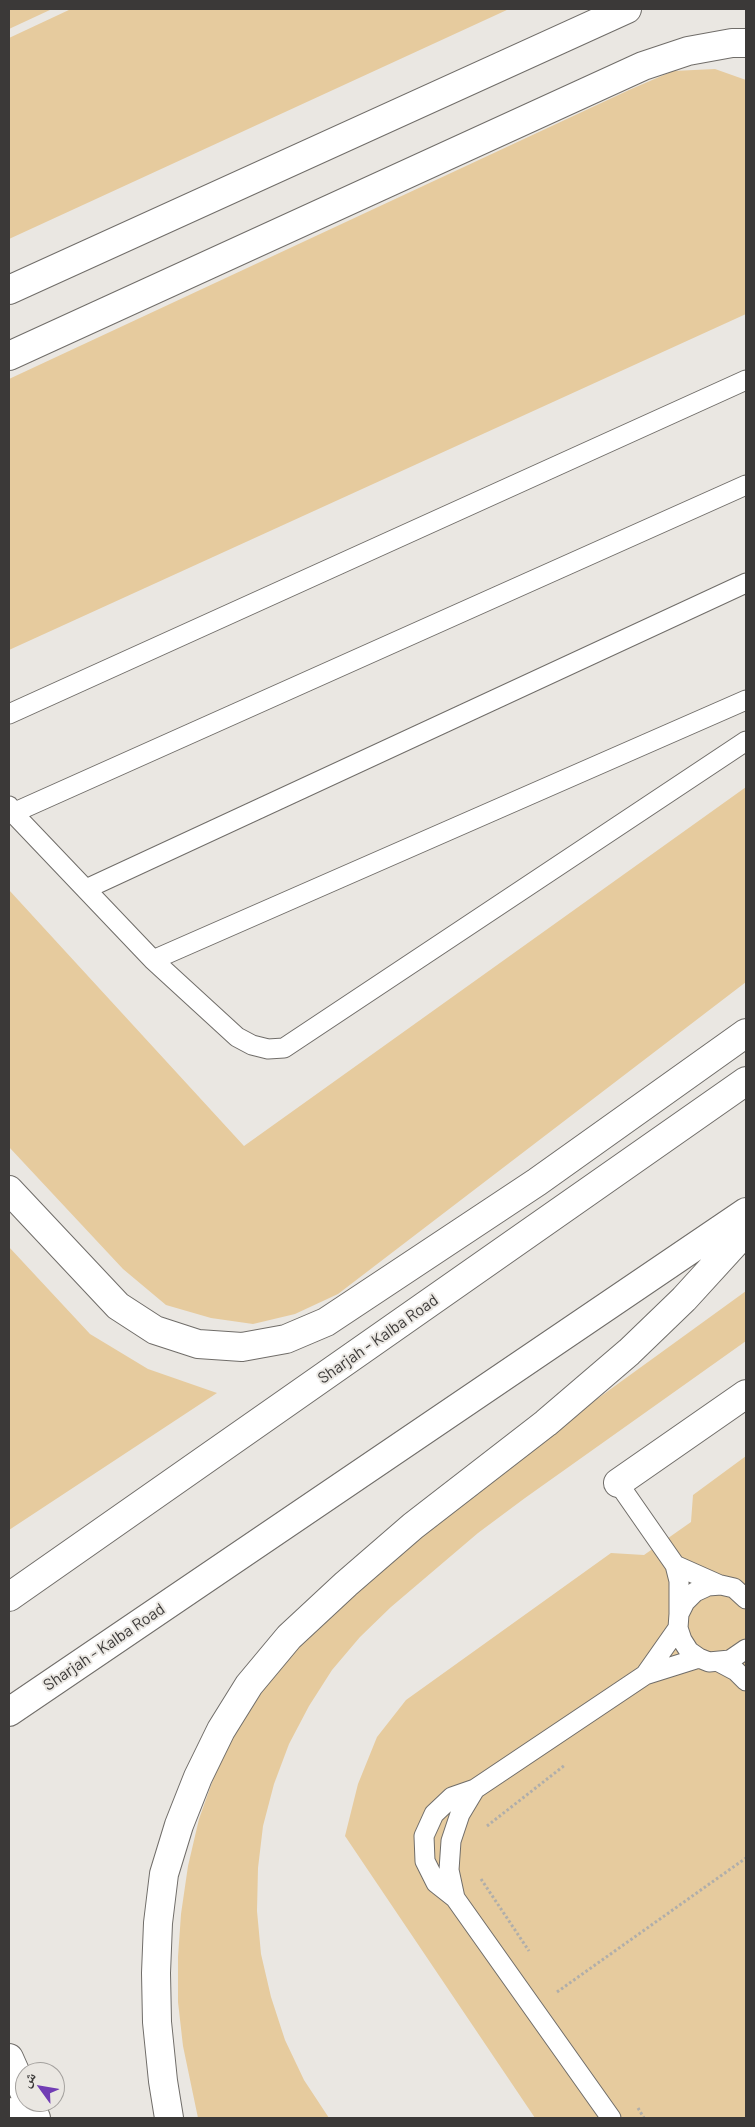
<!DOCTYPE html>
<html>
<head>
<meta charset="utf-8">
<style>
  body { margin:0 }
  #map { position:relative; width:755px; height:2127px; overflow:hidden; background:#eae7e2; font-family:Barlow,"Noto Naskh Arabic",sans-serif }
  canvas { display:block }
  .frame { position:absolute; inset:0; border:10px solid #3b3938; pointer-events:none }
  .north { position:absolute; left:15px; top:2062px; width:50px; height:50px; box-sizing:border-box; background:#eae7e2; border:1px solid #a4a19e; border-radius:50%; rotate:302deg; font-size:14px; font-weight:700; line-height:20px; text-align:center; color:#3b3938 }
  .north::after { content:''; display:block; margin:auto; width:18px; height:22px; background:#713db4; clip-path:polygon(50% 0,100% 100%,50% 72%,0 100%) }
</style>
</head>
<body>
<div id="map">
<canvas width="755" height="2127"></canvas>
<div class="frame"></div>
<div class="north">ش</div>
</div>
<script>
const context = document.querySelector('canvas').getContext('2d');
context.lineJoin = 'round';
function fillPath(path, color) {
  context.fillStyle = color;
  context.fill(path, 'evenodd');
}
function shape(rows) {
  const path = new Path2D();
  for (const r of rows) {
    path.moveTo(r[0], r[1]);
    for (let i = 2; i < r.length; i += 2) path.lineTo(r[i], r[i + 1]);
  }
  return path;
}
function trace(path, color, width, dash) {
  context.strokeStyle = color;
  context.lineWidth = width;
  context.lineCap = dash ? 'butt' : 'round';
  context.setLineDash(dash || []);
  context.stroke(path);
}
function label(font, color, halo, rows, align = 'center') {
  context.font = font + ' Barlow,sans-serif';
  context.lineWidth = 4;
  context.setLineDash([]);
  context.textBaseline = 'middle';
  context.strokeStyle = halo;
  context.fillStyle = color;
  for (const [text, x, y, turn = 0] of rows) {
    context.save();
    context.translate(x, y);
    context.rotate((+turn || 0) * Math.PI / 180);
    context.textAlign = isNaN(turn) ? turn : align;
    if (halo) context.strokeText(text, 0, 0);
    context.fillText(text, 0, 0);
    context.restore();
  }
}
const green = shape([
  [9,9,52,9,9,29],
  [71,9,509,9,9,239,9,38],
  [715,69,746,80,746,314,9,650,9,379,629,90,673,71],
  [746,787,746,982,338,1294,295,1314,253,1324,211,1318,166,1305,123,1269,9,1147,9,890,244,1146],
  [9,1247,90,1334,148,1369,217,1393,9,1530],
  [746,1291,746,1341,525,1498,478,1533,391,1607,360,1637,332,1670,309,1706,289,1744,274,1784,263,1826,258,1868,257,1911,261,1954,271,1997,285,2040,304,2080,329,2118,198,2118,183,2046,178,2002,178,1957,181,1914,188,1866,199,1819,215,1774,235,1730,259,1689,390,1549],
  [746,1456,746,2118,535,2118,345,1836,358,1784,377,1737,406,1700,611,1553,644,1555,691,1522,693,1495]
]);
const path = shape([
  [487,1826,565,1765],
  [481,1879,529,1951],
  [557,1992,746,1858],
  [638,2108,644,2118]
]);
const lane = shape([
  [9,714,746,380],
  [9,806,13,813,153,960,237,1037,252,1045,268,1049,284,1048,746,741],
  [13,813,746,485],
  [86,889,746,583],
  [153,960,746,700],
  [618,1483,675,1565,679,1581,679,1613],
  [675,1565,720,1585],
  [746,1599,734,1588,721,1585,708,1586,695,1592,685,1602,679,1614,678,1628,682,1640,689,1651,699,1658,709,1662,730,1660,746,1649],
  [719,1662,736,1671,746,1681],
  [645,1675,678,1628],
  [455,1898,449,1870,451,1841,460,1814,475,1789],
  [611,2118,455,1898,436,1883,425,1861,424,1836,434,1814,452,1797,475,1789,645,1675,699,1658]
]);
const secondary = shape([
  [9,290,627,9],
  [9,356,643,66,688,51,732,43,746,43],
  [618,1483,746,1394],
  [9,2058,25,2094],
  [29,2102,36,2118],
  [9,2112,12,2118]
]);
const highway = shape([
  [9,1190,118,1306,155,1330,198,1344,242,1347,286,1339,326,1322,537,1182,746,1033],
  [9,1597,746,1081],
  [9,1712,746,1212],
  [169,2118,163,2081,157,2022,156,1973,158,1923,164,1874,179,1825,198,1777,221,1730,249,1685,289,1637,346,1584,413,1526,546,1423,629,1352,684,1299,746,1231]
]);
const streetNames = [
  ["Sharjah - Kalba Road",378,1339,-35],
  ["Sharjah - Kalba Road",104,1647,-34]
];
fillPath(green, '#e6cb9e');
trace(lane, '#706d69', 21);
trace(secondary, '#706d69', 30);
trace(highway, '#706d69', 30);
trace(path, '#b0aeaa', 3, [2.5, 2.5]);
trace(lane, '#fff', 19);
trace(secondary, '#fff', 28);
trace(highway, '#fff', 28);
label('16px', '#3b3938', '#eae7e2', streetNames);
</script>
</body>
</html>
